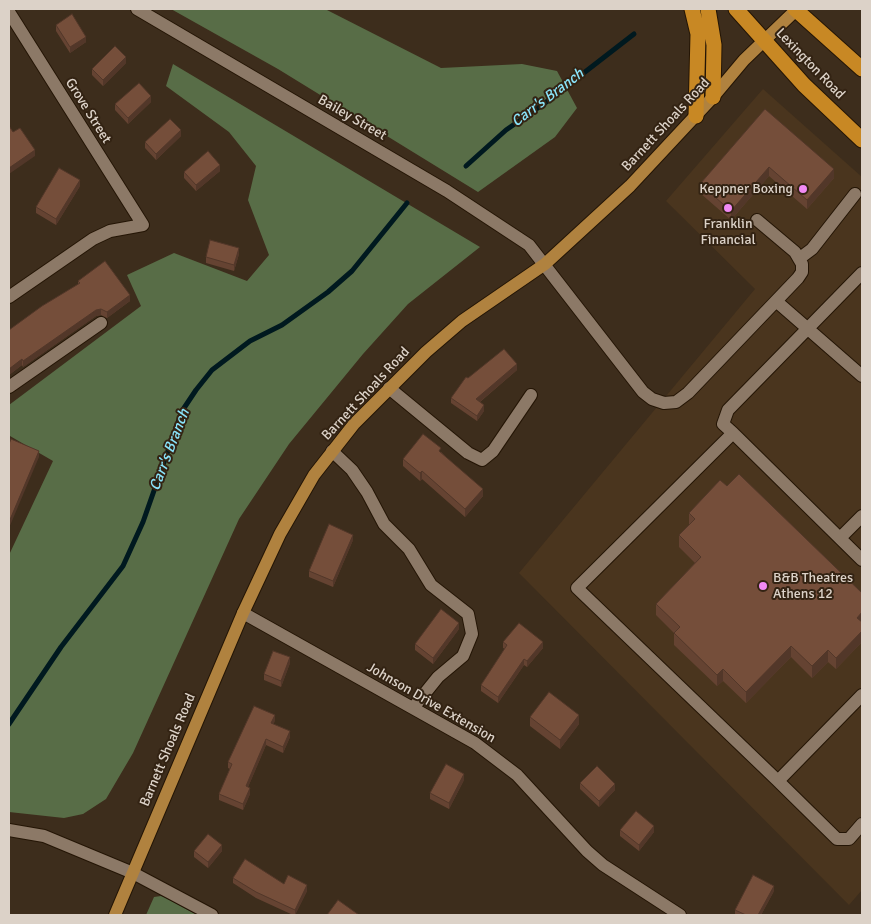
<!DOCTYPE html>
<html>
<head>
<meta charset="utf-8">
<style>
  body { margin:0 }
  #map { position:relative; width:871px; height:924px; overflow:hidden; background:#3d2d1c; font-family:Signika,sans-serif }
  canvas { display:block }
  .frame { position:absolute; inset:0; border:10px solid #dcd2c8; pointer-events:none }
</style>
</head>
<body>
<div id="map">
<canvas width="871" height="924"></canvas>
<div class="frame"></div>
</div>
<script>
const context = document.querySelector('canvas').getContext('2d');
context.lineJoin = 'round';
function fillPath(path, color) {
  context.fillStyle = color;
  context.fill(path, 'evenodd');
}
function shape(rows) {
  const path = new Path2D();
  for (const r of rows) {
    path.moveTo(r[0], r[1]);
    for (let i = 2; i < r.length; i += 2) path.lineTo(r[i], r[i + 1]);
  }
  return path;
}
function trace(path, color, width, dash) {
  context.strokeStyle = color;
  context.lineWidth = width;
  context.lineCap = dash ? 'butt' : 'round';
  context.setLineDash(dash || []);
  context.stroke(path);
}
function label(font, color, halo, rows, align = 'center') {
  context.font = font + ' Signika,sans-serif';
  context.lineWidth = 4;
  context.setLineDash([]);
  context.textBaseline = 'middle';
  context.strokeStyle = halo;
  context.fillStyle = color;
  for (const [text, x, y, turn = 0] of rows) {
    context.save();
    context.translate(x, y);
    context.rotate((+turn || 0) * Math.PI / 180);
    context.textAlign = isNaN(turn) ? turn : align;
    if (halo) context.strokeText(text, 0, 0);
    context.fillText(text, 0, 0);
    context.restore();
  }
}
const built = shape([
  [763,89,862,177,862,890,849,905,519,573,755,289,666,201]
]);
const forest = shape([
  [171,9,325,9,441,68,522,64,557,71,577,108,555,137,478,192,278,69],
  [173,64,480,247,408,304,363,354,289,444,239,519,133,753,106,799,83,814,64,818,9,812,9,555,53,461,10,436,9,405,141,306,127,275,174,253,247,281,269,255,248,200,256,166,229,132,166,86],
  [161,896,168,899,197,915,146,915,154,897]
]);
const stream = shape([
  [466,166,506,130,545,103,634,34],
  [9,724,61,647,123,566,143,522,182,411,196,390,212,370,250,341,282,325,328,292,352,271,407,203]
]);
const minor = shape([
  [137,9,447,191,529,245,643,392,652,399,664,403,676,402,688,393,776,301,862,376],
  [9,12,143,225,110,231,93,239,9,297],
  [757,220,795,252,802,264,802,272,798,278,776,301],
  [800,258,812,249,855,194],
  [9,387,101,323],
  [389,388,468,453,482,460,493,451,531,395],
  [733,433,723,424,728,410,862,273],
  [332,451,352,470,367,492,384,524,409,549,431,585,468,614,472,634,463,656,438,677,413,708],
  [840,538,862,516],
  [862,560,733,433,577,588,778,781,862,695],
  [243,613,475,743,517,775,587,851,603,865,680,915],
  [778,781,837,839,849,839,862,824],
  [9,830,44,836,133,873,212,915]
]);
const major = shape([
  [115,915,243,613,280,534,314,475,354,424,426,352,462,321,545,264,630,186,713,97,744,60,796,10]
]);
const highway = shape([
  [692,9,698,34,696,116],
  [708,9,714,45,713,97],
  [736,9,804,85,862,140],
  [795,9,862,69]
]);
const wall = shape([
  [56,25,86,42,70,53,56,31],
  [126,63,103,86,92,75,92,69],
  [151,102,128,124,115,110,115,104],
  [765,109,834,178,807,209,769,176,731,220,700,193,700,184],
  [181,136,156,160,145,148,145,142],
  [220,171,196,191,184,178,184,172],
  [80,186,56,225,36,213,36,207],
  [239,254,234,271,206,263,206,257],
  [78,281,130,301,107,318,101,315,96,316,23,367,22,365,9,375,78,284],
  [517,370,480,402,484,411,477,421,451,403,451,398,468,378],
  [441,452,483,496,465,517,422,479,420,481,403,466,403,459],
  [727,486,862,593,862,642,836,669,828,662,812,678,791,657,746,703,723,681,717,686,674,645,674,633,656,615,656,604,695,563,679,547,679,535,689,525,689,513],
  [353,540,333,587,309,577,309,571],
  [459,629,433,664,415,650,415,644],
  [503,642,543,648,527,667,524,665,498,703,481,691,481,685,505,649,503,648],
  [290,663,281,687,264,680,264,674],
  [530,717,579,724,560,749,530,726],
  [275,721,273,724,290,737,283,753,266,745,248,787,250,794,243,810,219,800,219,794,230,769,228,768,228,762],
  [464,780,449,809,430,799,430,793],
  [580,783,615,790,599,807,580,789],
  [620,830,654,832,639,851,620,836],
  [194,851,222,851,208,868,194,857],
  [233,878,284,884,307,891,295,915,293,915,256,898,233,883],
  [774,891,761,915,735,915,735,910]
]);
const shadedWall = shape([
  [86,37,86,42,70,53,70,47],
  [126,57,126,63,103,86,103,80],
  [151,96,151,102,128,124,128,118],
  [181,130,181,136,156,160,156,154],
  [35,150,35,156,9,174,9,168],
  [220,165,220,171,196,191,196,185],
  [769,167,769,176,731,220,731,211],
  [834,169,834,178,807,209,807,200],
  [80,180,80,186,56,225,56,219],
  [239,248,239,254,234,271,234,265],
  [130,295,130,301,107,318,107,312],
  [101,309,101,315,96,316,23,367,23,361,96,310],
  [22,359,22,365,9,375,9,369],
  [517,364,517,370,476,405,476,399],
  [484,405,484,411,477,421,477,416],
  [39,451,39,457,9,528,9,522],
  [422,471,422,479,420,481,420,473],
  [483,489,483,496,465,517,465,509],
  [353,535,353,540,333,587,333,581],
  [862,612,862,624,857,618],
  [459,623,459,629,433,664,433,658],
  [862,631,862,642,836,669,836,658],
  [543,642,543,648,527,667,527,661],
  [791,646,791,657,746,703,746,692],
  [828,650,828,662,812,678,812,666],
  [290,657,290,663,281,687,281,681],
  [524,659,524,665,498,703,498,697],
  [723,669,723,681,717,686,717,675],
  [275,715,275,721,271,729,271,723],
  [579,715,579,724,560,749,560,740],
  [290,731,290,737,283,753,283,747],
  [266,739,266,745,246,792,246,786],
  [464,774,464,780,449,809,449,803],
  [615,784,615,790,599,807,599,801],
  [250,788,250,794,243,810,243,804],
  [654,826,654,832,639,851,639,845],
  [222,845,222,851,208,868,208,862],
  [307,885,307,891,295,915,295,910],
  [774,886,774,891,761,915,758,915]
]);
const building = shape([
  [72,14,86,37,70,47,56,25,72,14],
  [115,46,126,57,103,80,92,69,115,46],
  [139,83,151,96,128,118,115,104,139,83],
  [765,109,834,169,807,200,769,167,731,211,700,184,765,109],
  [170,119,181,130,156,154,145,142,170,119],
  [9,126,13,132,20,128,35,150,9,168,9,126],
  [208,151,220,165,196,185,184,172,208,151],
  [59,168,80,180,56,219,36,207,59,168],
  [210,240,239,248,234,265,206,257,210,240],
  [105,261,130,295,107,312,101,309,96,310,23,361,22,359,9,369,9,330,42,306,80,283,78,281,105,261],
  [504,349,517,364,476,399,484,405,477,416,451,398,466,377,468,378,504,349],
  [423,434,441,448,439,451,483,489,465,509,422,471,420,473,403,459,423,434],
  [11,439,39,451,9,522,9,444,11,439],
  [739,474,862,593,862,612,857,618,862,622,862,631,836,658,828,650,812,666,791,646,746,692,723,669,717,675,674,633,680,627,656,604,701,557,679,535,695,519,689,513,720,480,727,486,739,474],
  [329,524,353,535,333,581,309,571,329,524],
  [441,609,459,623,433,658,415,644,441,609],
  [519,623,543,642,527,661,524,659,498,697,481,685,507,645,503,642,519,623],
  [273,651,290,657,281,681,264,674,273,651],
  [549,692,579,715,560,740,530,717,549,692],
  [254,706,275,715,271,723,290,731,283,747,266,739,246,786,250,788,243,804,219,794,232,764,228,762,254,706],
  [446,764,464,774,449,803,430,793,446,764],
  [597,766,615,784,599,801,580,783,597,766],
  [636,811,654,826,639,845,620,830,636,811],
  [208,834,222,845,208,862,194,851,208,834],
  [245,859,284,884,288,875,307,885,295,910,256,892,233,878,245,859],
  [753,875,774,886,758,915,746,915,735,910,753,875],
  [338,900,359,915,327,915,338,900]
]);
const markers = [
  [803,189,5,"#f18af4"],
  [728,208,5,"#f18af4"],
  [763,586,5,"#f18af4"]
];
const streetNames = [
  ["Lexington Road",810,64,46],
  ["Grove Street",88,111,58],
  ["Bailey Street",352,118,30],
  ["Barnett Shoals Road",666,125,-47],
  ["Barnett Shoals Road",366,394,-47],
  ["Johnson Drive Extension",431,703,30],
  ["Barnett Shoals Road",168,750,-67]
];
const poiNames = [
  ["Keppner Boxing",793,189],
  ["Franklin",728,224,"center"],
  ["Financial",728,240,"center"],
  ["B&B Theatres",773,578,"left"],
  ["Athens 12",773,594,"left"]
];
const waterNames = [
  ["Carr's Branch",548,98,-37],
  ["Carr's Branch",170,450,-69]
];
fillPath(built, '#4a351e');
fillPath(forest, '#586d47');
trace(stream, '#00191f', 5);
trace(minor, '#241505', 14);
trace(major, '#241505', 14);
trace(highway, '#241505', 17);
trace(minor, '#8c7967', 12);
trace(major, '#b0823f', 12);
trace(highway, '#c88824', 15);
fillPath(wall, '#654332');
fillPath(shadedWall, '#523729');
fillPath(building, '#754e3a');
trace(building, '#523729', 1);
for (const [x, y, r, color] of markers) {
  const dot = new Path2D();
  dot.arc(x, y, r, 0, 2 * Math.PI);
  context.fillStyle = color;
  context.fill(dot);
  trace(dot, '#332313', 2);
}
label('14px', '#dcd2c8', '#332313', streetNames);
label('14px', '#dcd2c8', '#332313', poiNames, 'right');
label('italic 15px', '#8ae4fb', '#332313', waterNames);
</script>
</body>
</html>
